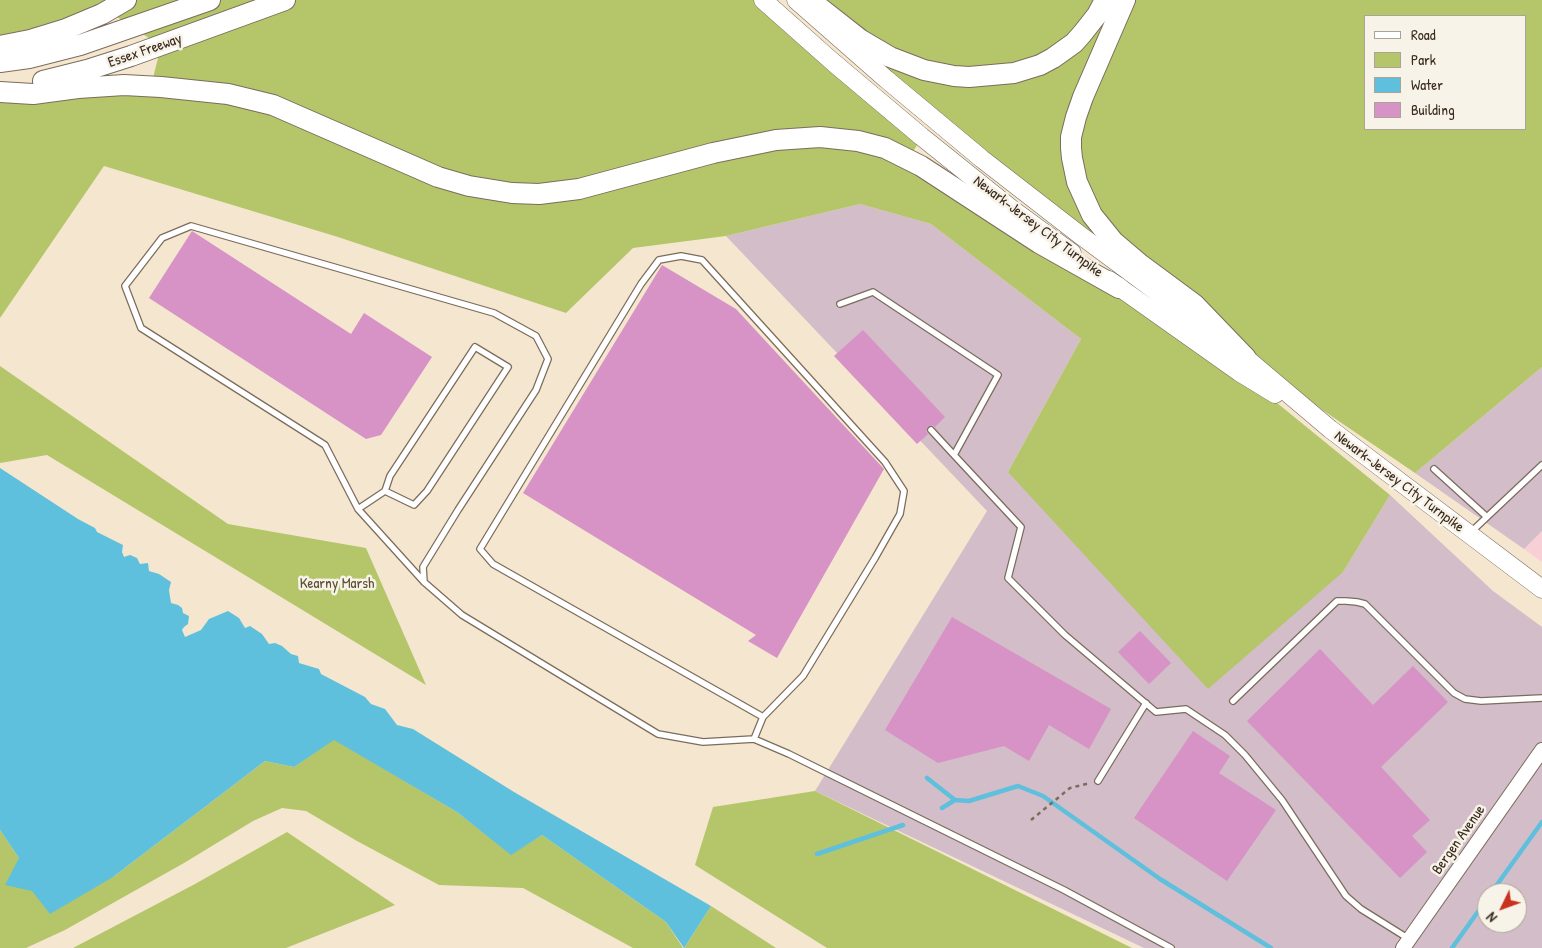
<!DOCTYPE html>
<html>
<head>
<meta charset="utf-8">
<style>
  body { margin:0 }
  #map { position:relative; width:1542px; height:948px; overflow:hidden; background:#f5e6d0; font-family:"Patrick Hand",sans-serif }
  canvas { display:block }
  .legend { position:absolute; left:1364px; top:15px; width:162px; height:115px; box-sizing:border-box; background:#f7f3e8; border:1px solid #aca397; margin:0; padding:6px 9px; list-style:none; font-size:15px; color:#3b2a1e }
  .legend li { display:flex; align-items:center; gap:10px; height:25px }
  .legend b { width:25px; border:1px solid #aca397 }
  .north { position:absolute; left:1477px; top:883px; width:50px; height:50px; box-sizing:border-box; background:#f7f3e8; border:1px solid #aca397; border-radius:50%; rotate:228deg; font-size:14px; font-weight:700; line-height:20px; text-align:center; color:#3b2a1e }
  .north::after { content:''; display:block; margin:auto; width:18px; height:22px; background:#c8321e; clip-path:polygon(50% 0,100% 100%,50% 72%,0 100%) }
</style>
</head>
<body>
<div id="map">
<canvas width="1542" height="948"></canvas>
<ul class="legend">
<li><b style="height:6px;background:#fff"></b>Road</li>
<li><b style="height:14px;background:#b4c669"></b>Park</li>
<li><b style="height:14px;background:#5ec0dc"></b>Water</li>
<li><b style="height:14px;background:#d792c6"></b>Building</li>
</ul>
<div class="north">N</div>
</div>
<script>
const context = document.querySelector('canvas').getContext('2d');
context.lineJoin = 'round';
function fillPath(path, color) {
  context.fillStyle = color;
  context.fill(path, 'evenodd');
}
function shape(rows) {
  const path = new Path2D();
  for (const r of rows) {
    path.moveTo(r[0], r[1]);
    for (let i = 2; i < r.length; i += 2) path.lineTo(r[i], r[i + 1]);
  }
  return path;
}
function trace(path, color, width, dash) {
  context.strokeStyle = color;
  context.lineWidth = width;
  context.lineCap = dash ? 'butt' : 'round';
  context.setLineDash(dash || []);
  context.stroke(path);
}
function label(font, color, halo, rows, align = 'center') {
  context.font = font + ' "Patrick Hand",sans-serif';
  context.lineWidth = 5;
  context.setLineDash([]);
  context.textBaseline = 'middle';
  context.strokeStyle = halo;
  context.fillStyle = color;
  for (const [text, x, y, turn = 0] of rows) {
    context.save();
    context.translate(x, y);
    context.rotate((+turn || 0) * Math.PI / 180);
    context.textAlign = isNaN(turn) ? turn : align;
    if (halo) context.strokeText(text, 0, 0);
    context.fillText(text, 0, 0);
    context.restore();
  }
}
const built = shape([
  [1542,531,1542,562,1524,549]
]);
const industrial = shape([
  [860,204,931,224,1081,339,1008,472,1343,572,1390,495,1493,591,1542,627,1542,948,1144,948,815,791,987,511,726,236],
  [1487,893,1517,893,1517,923,1487,923],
  [1542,367,1542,531,1524,549,1415,473]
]);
const green = shape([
  [0,0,763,0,922,137,909,158,1239,372,1390,495,1343,572,1208,689,1008,472,1081,339,931,224,860,204,726,236,633,248,566,313,338,237,104,166,0,318,0,92,151,86,161,46,108,11,0,46],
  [796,0,1542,0,1542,367,1415,473,1246,358],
  [1366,16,1526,16,1526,129,1366,129],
  [0,366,228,524,366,548,426,685,47,455,0,463],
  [334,739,457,812,511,854,542,835,666,922,683,948,633,948,523,888,439,885,357,841,306,811,282,808,253,821,184,863,65,930,26,948,0,948,0,830,19,858,113,877,265,761,294,767],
  [815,791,1132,948,827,948,695,865,713,807],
  [287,832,395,905,286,948,73,948,195,884],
  [711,906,776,948,684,948]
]);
const water = shape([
  [0,468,78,519,95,528,97,532,123,545,122,552,124,557,130,555,137,558,140,564,148,563,149,571,159,574,171,582,169,590,171,603,178,605,182,608,183,613,189,616,188,624,184,627,182,630,185,637,201,630,209,619,228,611,239,618,245,628,250,626,262,634,269,644,275,643,282,646,291,654,298,656,299,663,319,669,321,674,365,697,371,704,385,709,397,725,413,729,514,792,711,906,684,948,666,922,542,835,511,855,457,812,334,740,294,767,265,761,113,877,50,914,32,891,5,885,19,858,0,830]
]);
const stream = shape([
  [927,778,955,800,969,801,1018,786,1043,796,1160,879,1271,948],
  [942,808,955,800],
  [817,854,903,825],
  [1491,893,1542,822],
  [1452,948,1487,899]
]);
const building = shape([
  [192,231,351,334,364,313,432,357,381,435,366,439,149,298],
  [662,265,736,309,884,469,777,658,748,641,756,635,523,493],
  [863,330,945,417,935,427,932,425,928,427,926,431,928,434,917,444,834,356],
  [952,617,1111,709,1089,749,1049,725,1029,761,1004,746,938,763,885,730],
  [1140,631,1171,663,1149,684,1118,652],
  [1320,649,1373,705,1413,666,1448,702,1381,767,1430,820,1412,836,1427,852,1400,878,1247,721],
  [1193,731,1230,756,1219,773,1276,810,1227,881,1134,818]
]);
const path = shape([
  [1031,820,1070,788,1090,783]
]);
const service = shape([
  [840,304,873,292,998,375,954,455,1021,527,1008,578,1065,635,1156,712,1186,709,1225,735,1245,755,1282,800,1346,896,1361,909,1409,939],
  [931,430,954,455],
  [1434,469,1487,517],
  [358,509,385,491,390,476,475,347,508,367,427,491,414,505,385,491],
  [1470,533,1542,465],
  [424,582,423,567,458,510,536,390,548,359,536,336,494,313,191,226,162,238,125,286,141,328,325,445,358,509,424,582,462,615,658,734,703,742,754,739,789,754,1064,890,1171,948],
  [1233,701,1337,601,1346,601,1357,602,1365,604,1454,693,1465,699,1481,701,1542,698],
  [754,739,763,717,803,676,875,558,900,514,904,491,885,462,702,260,681,256,659,260,641,284,480,549,493,564,763,717],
  [1098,781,1146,703]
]);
const tertiary = shape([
  [1403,948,1542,750]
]);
const primary = shape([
  [763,0,834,63,922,137,1013,210,1072,253],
  [796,0,886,79,982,159,1080,235,1246,358,1330,429,1542,589],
  [1109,280,1239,372,1275,394]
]);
const motorway = shape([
  [810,0,861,40,890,57,924,70,954,76,969,77,1014,73,1040,65,1053,58,1074,43,1082,34,1097,15,1105,0],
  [1125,0,1083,97,1076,117,1071,137,1071,148,1072,158,1077,182,1092,215,1113,241,1140,264,1194,304,1246,358],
  [0,46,30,40,66,29,102,14,126,0],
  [0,62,29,58,80,45,210,0],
  [43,81,87,70,131,56,285,0],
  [0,92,33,94,78,88,124,85,161,87,228,94,273,105,438,177,469,186,512,193,539,194,579,189,713,153,776,140,820,137,858,141,885,148,921,166,1039,243,1119,288]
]);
const streetNames = [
  ["Essex Freeway",145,51,-19],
  ["Newark-Jersey City Turnpike",1038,227,37],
  ["Newark-Jersey City Turnpike",1399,482,37],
  ["Bergen Avenue",1459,840,-55]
];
const parkNames = [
  ["Kearny Marsh",337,584]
];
fillPath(built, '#f7cfd4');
fillPath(industrial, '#d2bdc8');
fillPath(green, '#b4c669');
fillPath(water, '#5ec0dc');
trace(stream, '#5ec0dc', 4.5);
fillPath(building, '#d792c6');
trace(service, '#7c6c5c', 8);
trace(tertiary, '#7c6c5c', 16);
trace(primary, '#7c6c5c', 19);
trace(motorway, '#7c6c5c', 22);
trace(path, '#7c6c5c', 2.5, [4, 4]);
trace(service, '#fff', 5.5);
trace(tertiary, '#fff', 14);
trace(primary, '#fff', 18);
trace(motorway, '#fff', 20);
label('15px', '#3b2a1e', '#f7f3e8', streetNames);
label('15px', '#595131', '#f7f3e8', parkNames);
</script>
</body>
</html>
